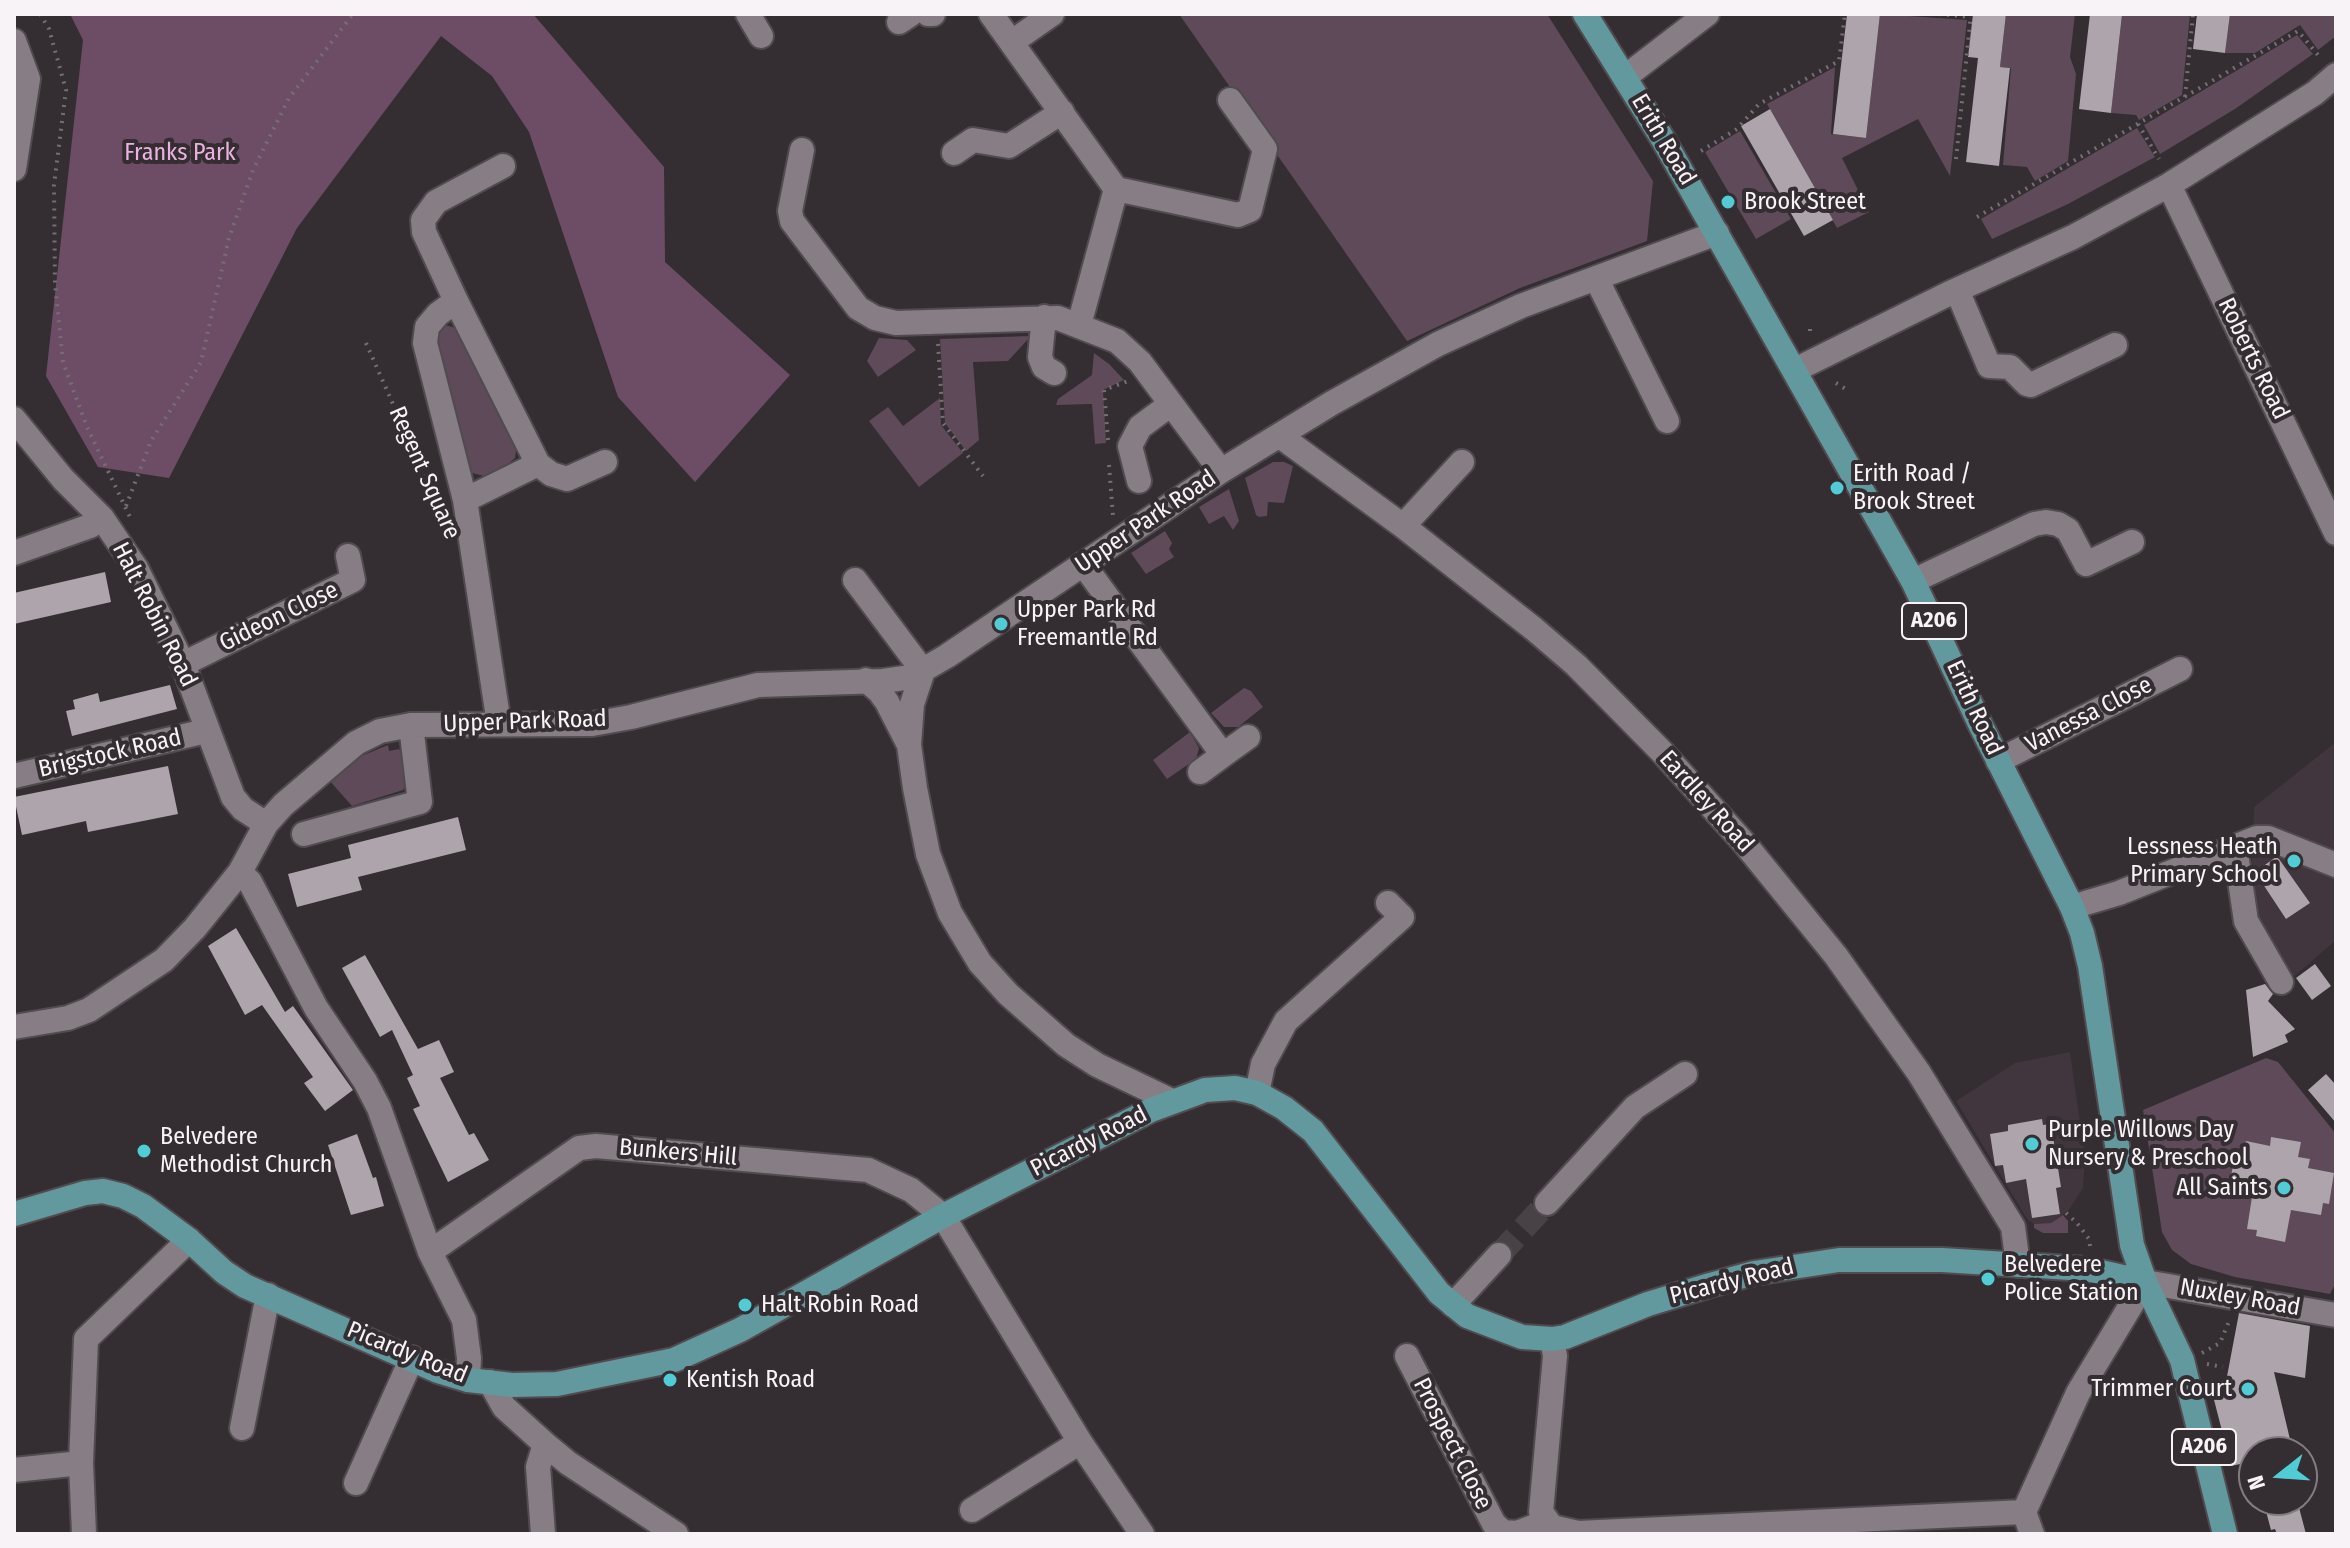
<!DOCTYPE html>
<html>
<head>
<meta charset="utf-8">
<style>
  body { margin:0 }
  #map { position:relative; width:2350px; height:1548px; overflow:hidden; background:#342d32; font-family:"Fira Sans Condensed",sans-serif }
  canvas { display:block }
  .frame { position:absolute; inset:0; border:16px solid #f7f3f6; pointer-events:none }
  .north { position:absolute; left:2238px; top:1436px; width:80px; height:80px; box-sizing:border-box; background:#342d32; border:2px solid #827c80; border-radius:50%; rotate:253deg; font-size:22px; font-weight:700; line-height:32px; text-align:center; color:#f7f3f6 }
  .north::after { content:''; display:block; margin:auto; width:28px; height:36px; background:#51ccd4; clip-path:polygon(50% 0,100% 100%,50% 72%,0 100%) }
</style>
</head>
<body>
<div id="map">
<canvas width="2350" height="1548"></canvas>
<div class="frame"></div>
<div class="north">N</div>
</div>
<script>
const context = document.querySelector('canvas').getContext('2d');
context.lineJoin = 'round';
function fillPath(path, color) {
  context.fillStyle = color;
  context.fill(path, 'evenodd');
}
function shape(rows) {
  const path = new Path2D();
  for (const r of rows) {
    path.moveTo(r[0], r[1]);
    for (let i = 2; i < r.length; i += 2) path.lineTo(r[i], r[i + 1]);
  }
  return path;
}
function trace(path, color, width, dash) {
  context.strokeStyle = color;
  context.lineWidth = width;
  context.lineCap = dash ? 'butt' : 'round';
  context.setLineDash(dash || []);
  context.stroke(path);
}
function label(font, color, halo, rows, align = 'center') {
  context.font = font + ' "Fira Sans Condensed",sans-serif';
  context.lineWidth = 8;
  context.setLineDash([]);
  context.textBaseline = 'middle';
  context.strokeStyle = halo;
  context.fillStyle = color;
  for (const [text, x, y, turn = 0] of rows) {
    context.save();
    context.translate(x, y);
    context.rotate((+turn || 0) * Math.PI / 180);
    context.textAlign = isNaN(turn) ? turn : align;
    if (halo) context.strokeText(text, 0, 0);
    context.fillText(text, 0, 0);
    context.restore();
  }
}
const built = shape([
  [2336,742,2336,940,2290,980,2250,915,2254,807],
  [2070,1052,2085,1157,2083,1188,2068,1211,2051,1223,2034,1224,2027,1219,1956,1101,2015,1063]
]);
const green = shape([
  [1179,14,1547,14,1653,181,1647,241,1520,288,1407,341],
  [1880,14,1967,20,1950,176,1918,119,1842,158,1869,212,1837,228,1767,104,1835,67,1831,134,1866,138],
  [2006,14,2075,14,2070,57,2076,74,2068,161,2035,181,2027,167,2003,165,2011,68,2000,67],
  [2112,14,2190,14,2182,95,2139,120,2136,115,2111,113,2122,16],
  [2230,14,2336,14,2336,36,2318,50,2300,25,2255,53,2225,53],
  [2297,35,2313,54,2235,109,2160,154,2144,125],
  [2137,128,2155,157,2068,204,1992,239,1981,219],
  [1740,131,1791,219,1756,239,1705,152],
  [445,325,456,328,461,337,517,444,515,458,509,463,484,476,472,473,467,466,434,338,441,326],
  [1031,336,1008,361,973,362,979,440,966,451,945,423,940,339],
  [879,338,907,340,916,350,878,377,867,361],
  [1094,353,1109,364,1124,380,1103,390,1106,443,1095,444,1092,404,1056,405,1058,399,1092,375],
  [940,398,941,425,963,453,919,487,869,421,888,407,903,426],
  [1273,462,1284,462,1293,466,1284,503,1268,502,1267,516,1259,517,1256,515,1245,478],
  [1229,489,1239,521,1233,530,1224,516,1209,524,1199,507],
  [1165,531,1172,543,1169,549,1174,557,1146,574,1131,553],
  [1244,688,1251,691,1263,707,1238,727,1224,727,1211,713],
  [1190,732,1199,748,1196,759,1167,779,1153,760],
  [388,745,389,751,399,749,406,760,408,780,403,790,352,806,329,780,359,757],
  [2266,1058,2278,1062,2336,1134,2336,1282,2330,1294,2235,1277,2191,1264,2172,1250,2162,1232,2143,1110],
  [2063,1215,2068,1221,2068,1233,2043,1233,2034,1228,2034,1224,2051,1223]
]);
const forest = shape([
  [70,14,533,14,664,167,665,262,790,375,695,482,618,397,529,132,492,76,441,36,297,228,169,478,98,467,46,376,83,40]
]);
const building = shape([
  [1847,14,1880,14,1866,138,1833,134],
  [1973,14,2006,14,2000,67,2010,68,1999,166,1966,162,1978,58,1968,57],
  [2090,14,2122,15,2111,113,2079,109],
  [2197,14,2230,14,2225,53,2193,49],
  [1770,109,1833,220,1804,236,1741,126],
  [105,572,111,602,14,624,14,593],
  [170,685,177,709,72,736,66,711,75,709,73,700,98,693,100,702],
  [168,766,178,814,88,832,86,821,22,835,14,797],
  [458,817,466,850,358,877,362,890,297,907,288,874,351,858,348,845],
  [2276,857,2279,859,2310,903,2286,919,2255,872],
  [236,928,285,1012,293,1006,353,1090,325,1111,304,1083,313,1077,262,1005,245,1015,208,946],
  [365,955,418,1049,439,1040,454,1072,440,1078,469,1135,474,1133,489,1160,448,1182,413,1109,420,1106,407,1078,413,1075,392,1030,380,1037,342,968],
  [2315,964,2331,986,2312,1000,2296,978],
  [2265,984,2273,994,2268,1001,2295,1029,2285,1035,2288,1042,2253,1057,2246,990],
  [2326,1074,2336,1085,2336,1123,2308,1090],
  [2042,1119,2043,1125,2051,1124,2061,1187,2056,1188,2060,1214,2032,1218,2026,1179,2006,1183,2003,1165,1995,1166,1990,1134,2008,1131,2008,1125],
  [357,1134,373,1178,376,1177,384,1206,351,1215,328,1145],
  [2271,1137,2301,1142,2298,1157,2310,1159,2308,1168,2334,1173,2329,1204,2323,1203,2321,1215,2291,1210,2285,1242,2256,1236,2257,1230,2247,1229,2252,1197,2244,1196,2245,1190,2229,1187,2235,1155,2243,1156,2246,1141,2270,1146],
  [2239,1313,2310,1326,2305,1378,2274,1372,2293,1452,2254,1452,2254,1461,2231,1466,2212,1392,2225,1387],
  [2263,1500,2297,1500,2306,1534,2277,1534,2275,1529,2271,1530]
]);
const minorTunnel = shape([
  [1499,1255,1547,1203]
]);
const path = shape([
  [40,14,49,29,66,90,54,185,55,284,63,362,87,427,130,517],
  [1939,14,1971,17],
  [2185,97,2193,14],
  [2138,124,2159,159],
  [1701,151,1737,129,1759,104,1839,61,1845,14],
  [1956,159,1971,14],
  [1977,217,2298,31,2318,55],
  [1810,331,1810,323],
  [366,343,443,517],
  [938,344,943,423,983,476],
  [1836,383,1849,391],
  [1108,440,1104,390,1128,381],
  [1109,465,1113,516],
  [126,506,151,441,201,362,229,238,253,170,289,98,353,14],
  [2066,1213,2077,1223,2089,1239,2090,1246],
  [2202,1353,2220,1343,2230,1319],
  [2207,1364,2223,1367]
]);
const minor = shape([
  [748,14,761,36],
  [928,14,933,14],
  [991,14,1116,189,1079,325],
  [899,22,911,14],
  [14,41,28,79,14,169],
  [1012,42,1052,14],
  [1625,77,1707,14],
  [802,150,790,211,792,221,858,308,875,318,896,323,1058,318,1117,341,1140,362,1221,471],
  [954,153,973,140,1009,146,1062,112],
  [2169,185,2336,533],
  [1116,189,1238,215,1250,210,1265,149,1230,100],
  [1597,280,1667,421],
  [1957,290,1989,366,2010,367,2027,384,2031,385,2115,345],
  [456,301,438,314,427,327,425,343,465,500],
  [1044,317,1040,357,1044,367,1054,373],
  [1795,370,1948,294,2073,237,2169,185,2315,93,2336,75],
  [14,419,63,479,102,518,136,568,183,664,233,797,243,809,266,824],
  [1280,436,1403,526,1534,629,1576,665,1663,753,1745,844,1836,956,1919,1073,2013,1227,2018,1265],
  [538,464,551,474,567,479,605,462],
  [1139,481,1130,446,1140,427,1171,404],
  [1403,526,1462,462],
  [14,553,90,526,102,518],
  [1083,564,1223,755,1200,772],
  [855,580,923,671,912,704,909,745,915,788,928,854,950,913,980,963,1008,994,1066,1045,1097,1065,1172,1101],
  [1913,581,2034,524,2046,522,2058,524,2068,530,2086,564,2132,542],
  [183,664,353,580,348,556],
  [866,680,879,691,887,702,908,743],
  [499,724,465,500,538,464,456,301,424,232,423,220,436,202,503,166],
  [1223,755,1248,737],
  [1998,761,2180,669],
  [14,776,206,731],
  [304,834,420,802,411,725],
  [2235,847,2246,921,2281,982],
  [240,872,250,882,316,1008,365,1081,379,1108,430,1252,464,1320,469,1358,468,1380],
  [2072,907,2119,893,2257,838,2268,838,2336,865],
  [14,1027,68,1018,89,1010,164,960,195,928,240,872,266,824,283,805,356,743,380,731,411,725,592,724,631,717,758,685,883,681,911,677,947,656,1221,471,1332,403,1438,344,1521,306,1717,233],
  [1257,1093,1263,1064,1286,1021,1402,917,1388,903],
  [1547,1203,1635,1107,1685,1074],
  [430,1252,579,1148,596,1146,868,1170,911,1190,943,1216,1080,1442,1142,1534],
  [1453,1305,1499,1255],
  [1552,1339,1555,1356,1541,1512,1552,1527,1578,1533,2024,1512],
  [1407,1356,1494,1524,1503,1532,1517,1533,1546,1522],
  [490,1382,504,1407,545,1444,568,1463,676,1534],
  [242,1428,268,1295],
  [81,1463,84,1534],
  [14,1470,81,1463,86,1339,189,1240],
  [356,1483,412,1358],
  [972,1510,1080,1442],
  [543,1534,538,1467,545,1444],
  [2032,1534,2024,1512,2078,1393,2145,1282,2336,1315]
]);
const major = shape([
  [1585,14,1664,141,1913,581,1979,722,2072,907,2082,933,2090,966,2132,1245,2145,1282,2182,1360,2225,1534],
  [14,1214,85,1193,103,1191,123,1196,143,1206,189,1240,224,1272,245,1286,438,1371,468,1380,512,1385,557,1384,674,1360,740,1330,943,1216,1151,1110,1205,1090,1235,1088,1257,1093,1284,1108,1313,1131,1439,1293,1467,1316,1522,1337,1552,1339,1565,1337,1648,1304,1710,1285,1754,1273,1839,1260,1942,1260,2087,1269,2145,1282]
]);
const markers = [
  [1728,202,8,"#51ccd4"],
  [1837,488,8,"#51ccd4"],
  [1001,624,8,"#51ccd4"],
  [2294,861,8,"#51ccd4"],
  [2032,1144,8,"#51ccd4"],
  [144,1151,8,"#51ccd4"],
  [2284,1188,8,"#51ccd4"],
  [1988,1279,8,"#51ccd4"],
  [745,1305,8,"#51ccd4"],
  [670,1380,8,"#51ccd4"],
  [2248,1389,8,"#51ccd4"]
];
const shields = [
  [1934,621,64],
  [2204,1447,64]
];
const shieldNames = [
  ["A206",1934,621],
  ["A206",2204,1447]
];
const streetNames = [
  ["Erith Road",1663,140,59],
  ["Roberts Road",2253,359,64],
  ["Regent Square",424,473,66],
  ["Upper Park Road",1146,522,-34],
  ["Halt Robin Road",154,615,63],
  ["Gideon Close",279,617,-26],
  ["Erith Road",1974,708,65],
  ["Vanessa Close",2089,715,-27],
  ["Upper Park Road",525,722,-2],
  ["Brigstock Road",110,754,-13],
  ["Eardley Road",1706,802,48],
  ["Picardy Road",1089,1142,-27],
  ["Bunkers Hill",678,1153,5],
  ["Picardy Road",1732,1282,-14],
  ["Nuxley Road",2240,1298,10],
  ["Picardy Road",407,1353,22],
  ["Prospect Close",1452,1444,63]
];
const parkNames = [
  ["Franks Park",180,153]
];
const poiNames = [
  ["Brook Street",1744,202],
  ["Erith Road /",1853,474],
  ["Brook Street",1853,502],
  ["Upper Park Rd",1017,610],
  ["Freemantle Rd",1017,638],
  ["Lessness Heath",2278,847,"right"],
  ["Primary School",2278,875,"right"],
  ["Purple Willows Day",2048,1130],
  ["Nursery & Preschool",2048,1158],
  ["Belvedere",160,1137],
  ["Methodist Church",160,1165],
  ["All Saints",2268,1188,"right"],
  ["Belvedere",2004,1265],
  ["Police Station",2004,1293],
  ["Halt Robin Road",761,1305],
  ["Kentish Road",686,1380],
  ["Trimmer Court",2232,1389,"right"]
];
fillPath(built, '#41353e');
fillPath(green, '#5f4a5a');
fillPath(forest, '#6d4d66');
fillPath(building, '#ada5ab');
trace(minorTunnel, '#484146', 24, [24, 12]);
trace(minor, '#504b4f', 28);
trace(major, '#504b4f', 28);
trace(path, '#756f73', 4, [2, 6]);
trace(minor, '#867e84', 24);
trace(major, '#62999f', 24);
for (const [x, y, r, color] of markers) {
  const dot = new Path2D();
  dot.arc(x, y, r, 0, 2 * Math.PI);
  context.fillStyle = color;
  context.fill(dot);
  trace(dot, '#342d32', 3);
}
for (const [x, y, w] of shields) {
  const box = new Path2D();
  box.roundRect(x - w / 2, y - 18, w, 36, 6);
  context.fillStyle = '#342d32';
  context.fill(box);
  trace(box, '#f7f3f6', 2);
}
label('bold 22px', '#f7f3f6', null, shieldNames);
label('24px', '#f7f3f6', '#342d32', streetNames);
label('24px', '#ecb2df', '#342d32', parkNames);
label('24px', '#f7f3f6', '#342d32', poiNames, 'left');
</script>
</body>
</html>
